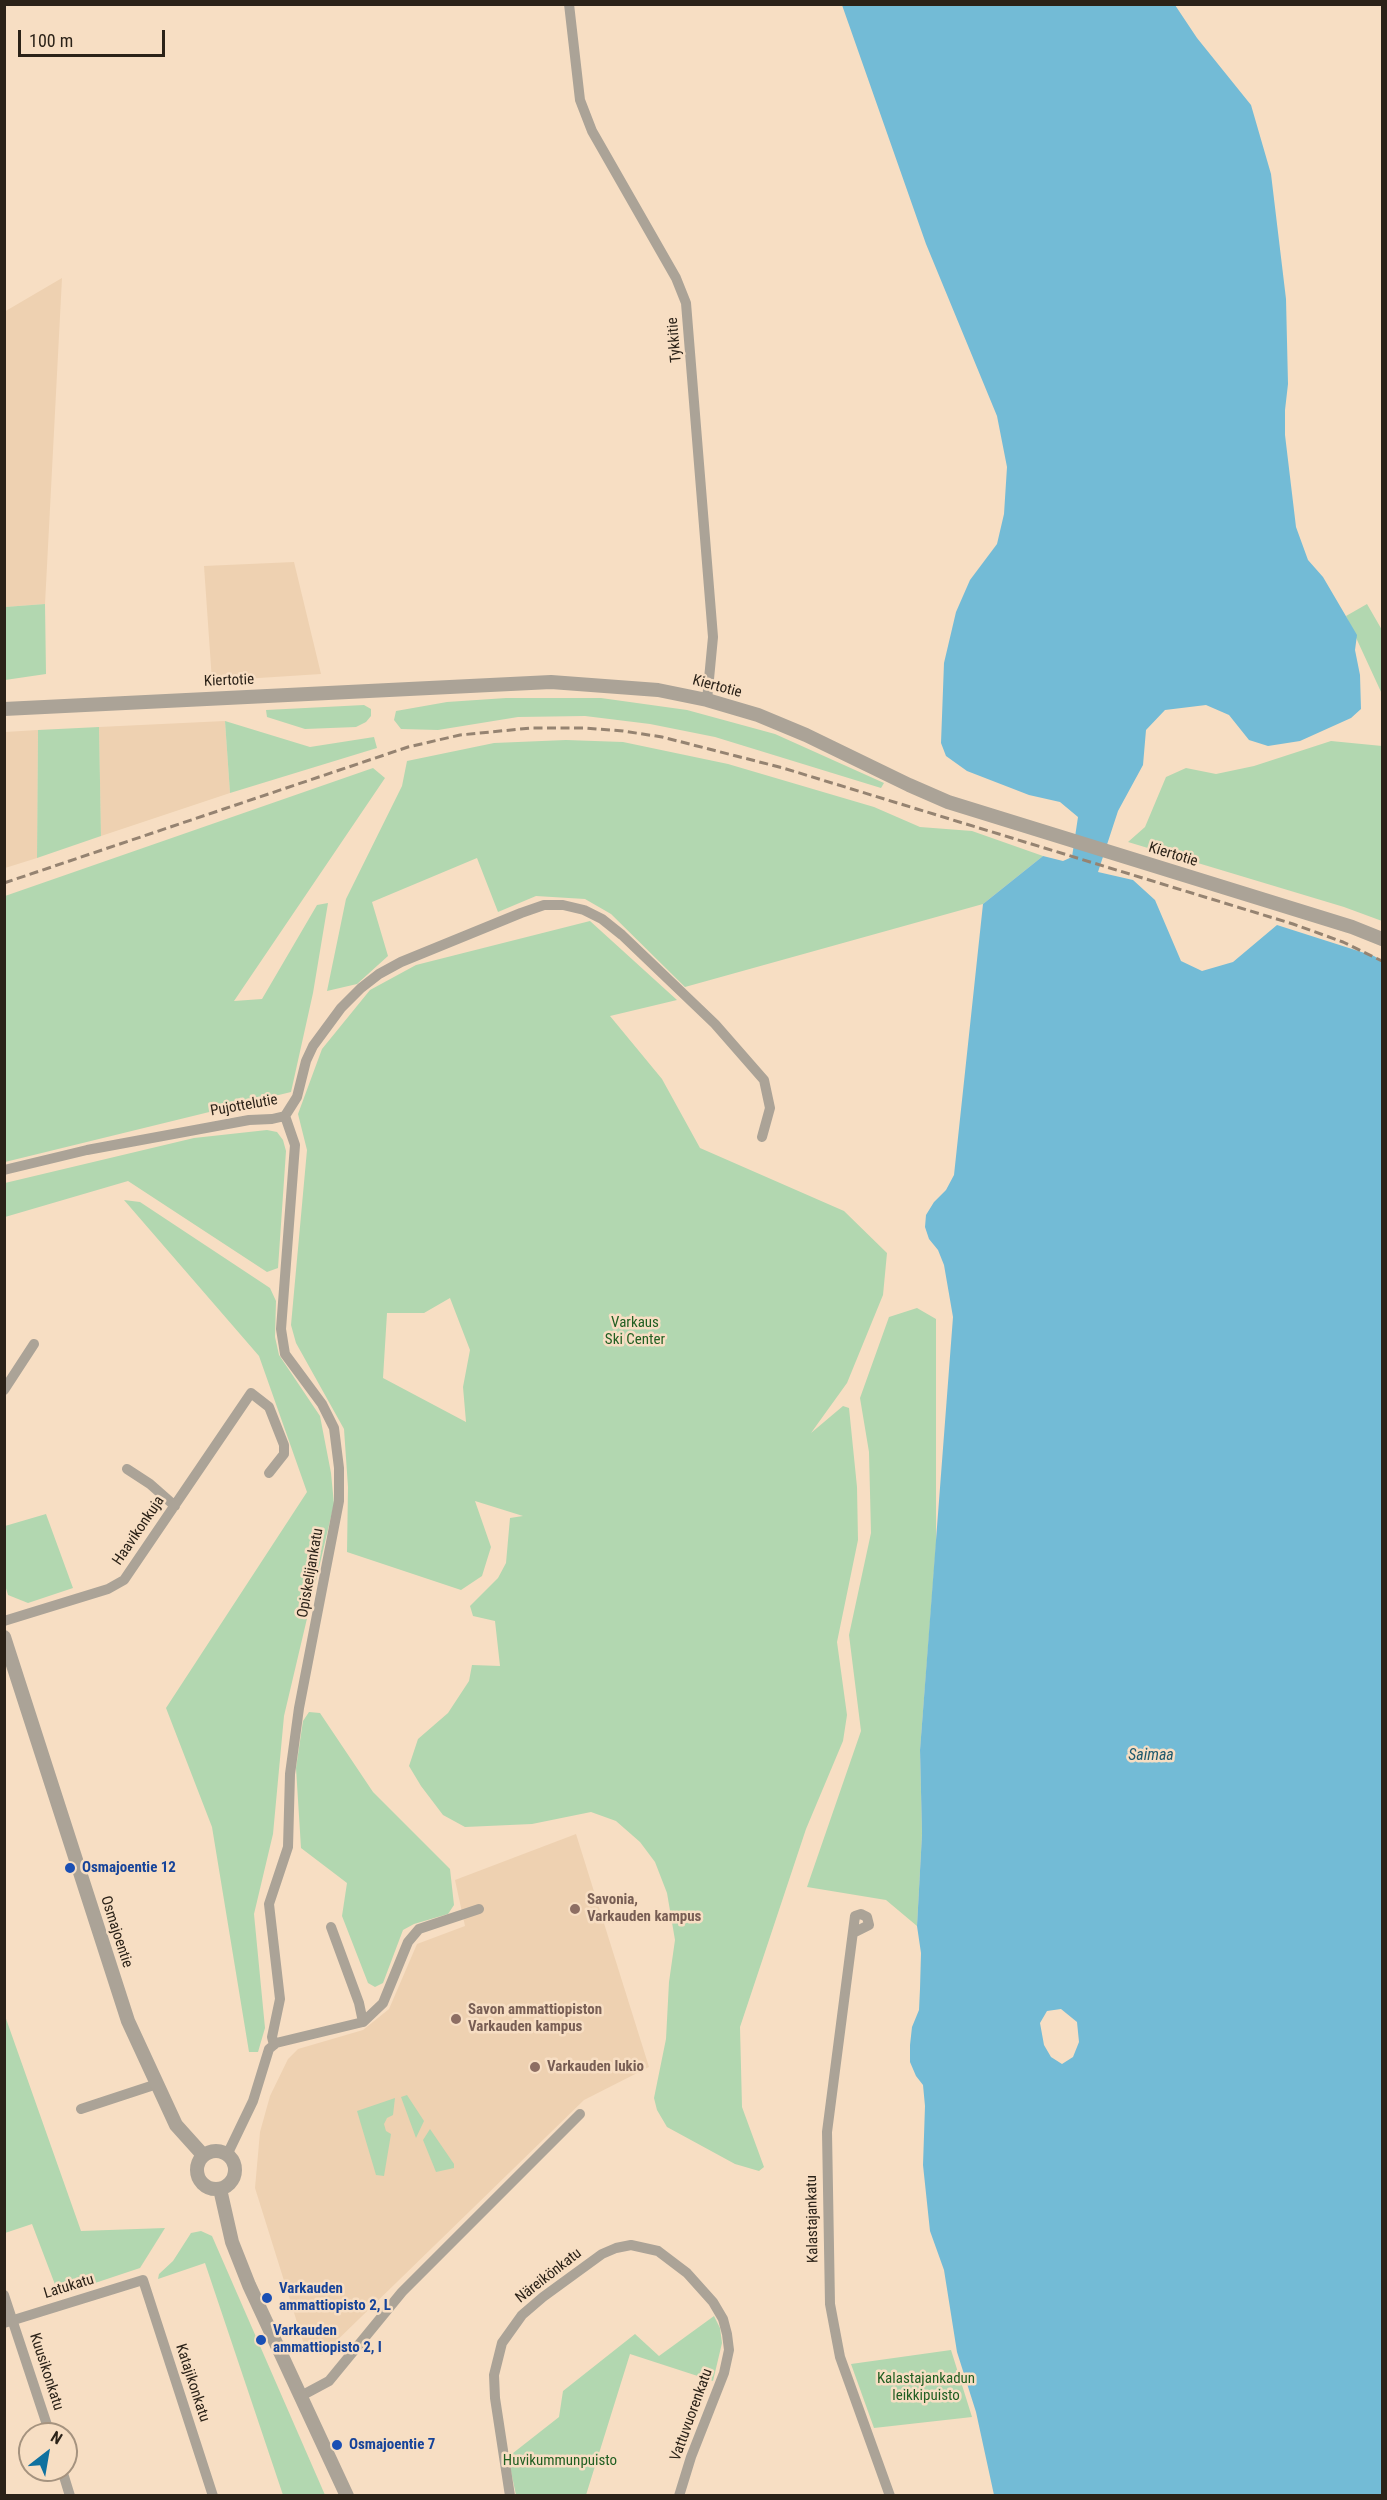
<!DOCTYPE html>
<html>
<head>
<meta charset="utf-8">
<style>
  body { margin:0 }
  #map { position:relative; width:1387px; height:2500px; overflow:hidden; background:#f7dec3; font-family:"Roboto Condensed",sans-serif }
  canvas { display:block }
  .frame { position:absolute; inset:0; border:6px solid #2b2218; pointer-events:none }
  .north { position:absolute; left:18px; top:2422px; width:60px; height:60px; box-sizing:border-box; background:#f7dec3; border:2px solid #a5937f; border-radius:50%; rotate:31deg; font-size:16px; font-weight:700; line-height:24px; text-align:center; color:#2b2218 }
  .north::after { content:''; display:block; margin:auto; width:21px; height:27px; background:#10719f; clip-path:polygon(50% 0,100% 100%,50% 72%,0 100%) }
  .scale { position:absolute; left:18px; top:30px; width:147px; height:27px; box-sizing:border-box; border:3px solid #2b2218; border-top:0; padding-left:8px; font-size:18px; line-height:21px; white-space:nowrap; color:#2b2218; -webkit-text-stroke:4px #f7dec3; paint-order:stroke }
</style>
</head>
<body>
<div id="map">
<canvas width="1387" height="2500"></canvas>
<div class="frame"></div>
<div class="north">N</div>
<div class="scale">100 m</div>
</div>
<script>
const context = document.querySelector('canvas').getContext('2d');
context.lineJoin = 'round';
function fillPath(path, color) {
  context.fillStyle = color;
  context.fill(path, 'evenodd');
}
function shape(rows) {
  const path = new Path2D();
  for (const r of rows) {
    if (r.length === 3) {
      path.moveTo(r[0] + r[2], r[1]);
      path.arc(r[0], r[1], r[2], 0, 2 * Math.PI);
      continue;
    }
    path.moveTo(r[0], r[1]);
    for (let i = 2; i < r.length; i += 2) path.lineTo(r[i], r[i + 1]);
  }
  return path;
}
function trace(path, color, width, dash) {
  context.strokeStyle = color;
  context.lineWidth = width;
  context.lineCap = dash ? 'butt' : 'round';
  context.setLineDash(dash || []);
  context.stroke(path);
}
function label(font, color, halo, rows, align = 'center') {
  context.font = font + ' "Roboto Condensed",sans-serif';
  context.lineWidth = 5;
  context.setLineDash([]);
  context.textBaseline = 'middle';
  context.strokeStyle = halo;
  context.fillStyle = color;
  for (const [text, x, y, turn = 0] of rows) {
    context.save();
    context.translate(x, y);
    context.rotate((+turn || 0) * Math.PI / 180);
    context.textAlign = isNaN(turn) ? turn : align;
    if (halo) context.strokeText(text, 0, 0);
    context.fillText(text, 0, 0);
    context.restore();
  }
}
const built = shape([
  [62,278,45,604,5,607,4,312],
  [294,562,321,674,212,681,204,566],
  [225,721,230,793,101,836,99,727],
  [38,730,37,858,5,868,5,732],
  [576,1834,649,2067,584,2100,322,2355,306,2351,255,2188,260,2132,270,2096,288,2059,298,2049,363,2030,389,2009,417,1944,465,1926,455,1880]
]);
const green = shape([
  [45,604,46,674,5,680,5,607],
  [1367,604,1382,630,1382,694,1346,616],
  [506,698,601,698,687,710,775,734,884,783,881,788,715,737,650,724,585,716,518,717,438,730,401,729,394,720,396,711,447,702],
  [364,705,371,709,371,716,366,722,356,727,305,729,267,717,266,710],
  [225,721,310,747,374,737,377,748,230,793],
  [99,727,101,836,37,858,38,730],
  [566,740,623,742,728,764,874,807,920,827,972,831,1043,856,983,904,685,987,611,914,585,899,536,896,498,912,477,858,372,902,388,956,357,984,327,991,346,899,402,786,407,761,494,743],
  [1331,741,1382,746,1382,921,1344,907,1128,842,1145,827,1166,777,1186,768,1216,774,1254,766],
  [373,768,385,778,234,1001,262,999,317,905,328,903,313,993,291,1092,5,1162,5,896],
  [590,921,677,1000,610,1016,662,1079,700,1148,844,1211,887,1253,883,1295,847,1383,811,1433,843,1406,849,1408,857,1487,858,1540,837,1642,847,1715,843,1741,806,1829,740,2027,742,2107,764,2167,759,2171,735,2164,667,2127,657,2110,654,2098,666,2039,669,1982,675,1940,667,1893,655,1862,640,1842,616,1821,591,1812,532,1824,465,1827,443,1815,421,1786,409,1766,418,1739,448,1713,469,1681,472,1665,500,1666,495,1621,473,1616,470,1606,498,1578,506,1563,510,1518,523,1516,475,1501,491,1547,482,1576,461,1590,347,1552,348,1487,344,1429,296,1343,291,1325,307,1150,298,1114,322,1049,370,990,416,965],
  [450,1298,470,1350,463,1387,466,1422,383,1378,387,1313,424,1313],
  [267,1130,277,1132,283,1140,286,1151,278,1268,267,1272,128,1181,5,1217,5,1183,194,1138],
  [124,1200,140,1202,270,1288,276,1301,275,1337,279,1355,320,1416,331,1473,334,1504,284,1716,273,1834,254,1914,265,2028,258,2052,249,2052,212,1827,166,1708,307,1492,259,1356],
  [917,1308,936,1319,936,1545,920,1750,922,1834,917,1926,886,1900,807,1887,861,1731,849,1635,871,1533,869,1452,860,1398,889,1317],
  [46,1514,73,1588,28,1603,8,1595,5,1585,5,1526],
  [309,1712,320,1713,373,1792,450,1869,454,1905,448,1914,414,1924,403,1930,383,1983,375,1987,368,1983,342,1916,347,1883,301,1848,296,1768,303,1721],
  [4,2013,81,2231,165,2228,140,2268,59,2295,32,2224,5,2233],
  [407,2095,424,2121,416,2138,401,2097],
  [395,2098,393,2115,387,2118,384,2124,386,2131,391,2134,384,2176,376,2175,357,2111],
  [430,2129,454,2164,454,2168,436,2172,423,2140],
  [201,2231,212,2236,325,2495,283,2495,205,2263,158,2279,159,2274,173,2261,191,2233],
  [714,2316,720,2328,722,2343,713,2381,630,2354,586,2495,516,2495,508,2457,559,2417,563,2391,635,2334,659,2356],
  [951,2350,972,2417,874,2428,851,2364]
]);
const water = shape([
  [842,5,1175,5,1197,38,1251,105,1271,174,1286,299,1288,384,1285,410,1285,435,1296,527,1308,560,1323,577,1357,635,1355,650,1360,675,1361,709,1351,718,1300,741,1268,746,1249,740,1229,715,1206,705,1165,710,1146,730,1143,765,1118,811,1098,872,1133,880,1155,900,1181,961,1202,971,1233,962,1277,925,1374,956,1382,961,1382,2495,994,2495,976,2412,957,2352,944,2270,930,2231,923,2165,925,2106,923,2085,916,2076,910,2062,910,2045,912,2027,919,2010,920,1989,921,1953,917,1926,922,1834,920,1750,953,1317,944,1265,938,1250,929,1239,925,1227,926,1215,934,1202,946,1190,954,1175,983,904,1043,856,1063,861,1072,857,1078,817,1060,802,1029,795,967,771,946,756,941,743,944,663,956,612,970,580,997,544,1004,514,1007,467,997,416,926,244],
  [1061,2009,1077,2022,1079,2042,1073,2057,1062,2064,1051,2057,1044,2045,1040,2023,1047,2011]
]);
const minor = shape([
  [569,4,580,100,592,131,676,278,686,303,713,637,707,700],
  [4,1170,87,1150,249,1120,272,1119,285,1116,297,1097,306,1061,313,1046,341,1008,361,988,379,974,401,962,521,913,544,905,563,905,584,910,602,919,622,935,715,1024,764,1080,770,1108,762,1137],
  [4,1390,34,1344],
  [127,1469,150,1484,175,1506],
  [4,1621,108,1589,124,1580,251,1393,269,1407,284,1445,284,1454,269,1473],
  [331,1927,359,2003,363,2022],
  [853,1933,869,1925,867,1917,861,1914,855,1916,827,2132,830,2304,840,2357,890,2496],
  [274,2045,272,2037,280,1999,269,1904,288,1847,290,1774,299,1708,339,1501,339,1468,334,1428,322,1404,285,1354,281,1329,295,1145,285,1116],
  [81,2109,157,2084],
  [227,2155,253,2101,269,2049,276,2043,363,2022,383,2003,408,1942,419,1929,479,1909],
  [4,2295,50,2434],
  [4,2323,143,2280,213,2496],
  [301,2396,329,2381,402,2292,580,2114],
  [62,2470,70,2496],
  [510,2496,495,2398,494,2375,502,2343,522,2315,543,2297,602,2254,616,2248,631,2245,658,2251,687,2273,713,2302,723,2319,727,2334,729,2350,724,2373,691,2457,679,2496]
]);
const tertiary = shape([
  [4,709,551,682,658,690,707,700,758,715,806,735,909,785,948,802,1352,927,1382,939],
  [4,1637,128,2021,176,2125,203,2155],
  [216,2170,19],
  [220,2189,232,2242,249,2285,347,2496]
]);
const rail = shape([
  [4,883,408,747,460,735,531,728,585,728,623,731,662,737,783,768,1293,924,1343,942,1382,961]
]);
const markers = [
  [70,1868,6,"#1a4fb4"],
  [575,1909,6,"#8d6e63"],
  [456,2019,6,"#8d6e63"],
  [535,2067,6,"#8d6e63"],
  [267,2298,6,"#1a4fb4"],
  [261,2340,6,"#1a4fb4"],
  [337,2445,6,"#1a4fb4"]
];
const streetNames = [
  ["Tykkitie",675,340,-95],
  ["Kiertotie",229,681,-2],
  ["Kiertotie",717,687,15],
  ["Kiertotie",1173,855,17],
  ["Pujottelutie",244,1106,-10],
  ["Haavikonkuja",139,1531,-56],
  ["Opiskelijankatu",311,1573,-80],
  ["Osmajoentie",116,1932,72],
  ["Kalastajankatu",813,2219,-91],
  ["Näreikönkatu",549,2276,-38],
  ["Latukatu",69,2287,-17],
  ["Kuusikonkatu",46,2372,72],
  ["Katajikonkatu",192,2383,72],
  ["Vattuvuorenkatu",692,2415,-70]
];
const parkNames = [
  ["Varkaus",635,1323],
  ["Ski Center",635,1340],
  ["Kalastajankadun",926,2379],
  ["leikkipuisto",926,2396],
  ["Huvikummunpuisto",560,2461]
];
const transitNames = [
  ["Osmajoentie 12",82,1868],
  ["Varkauden",279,2289],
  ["ammattiopisto 2, L",279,2306],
  ["Varkauden",273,2331],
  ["ammattiopisto 2, I",273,2348],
  ["Osmajoentie 7",349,2445]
];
const educationNames = [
  ["Savonia,",587,1900],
  ["Varkauden kampus",587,1917],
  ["Savon ammattiopiston",468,2010],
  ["Varkauden kampus",468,2027],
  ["Varkauden lukio",547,2067]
];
const waterNames = [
  ["Saimaa",1151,1756]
];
fillPath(built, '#eed1b1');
fillPath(green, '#b2d7b0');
fillPath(water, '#73bbd6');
trace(minor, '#aba397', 10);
trace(tertiary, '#aba397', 14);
trace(rail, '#958371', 3, [9, 4.5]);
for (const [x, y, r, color] of markers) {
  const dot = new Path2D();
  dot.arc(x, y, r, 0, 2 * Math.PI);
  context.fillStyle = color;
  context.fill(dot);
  trace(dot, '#f7dec3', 2);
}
label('15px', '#2b2218', '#f7dec3', streetNames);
label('15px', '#215f22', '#f7dec3', parkNames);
label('bold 15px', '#164399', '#f7dec3', transitNames, 'left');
label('bold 15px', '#785e54', '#f7dec3', educationNames, 'left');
label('italic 16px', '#1f596d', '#f7dec3', waterNames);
</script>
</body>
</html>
